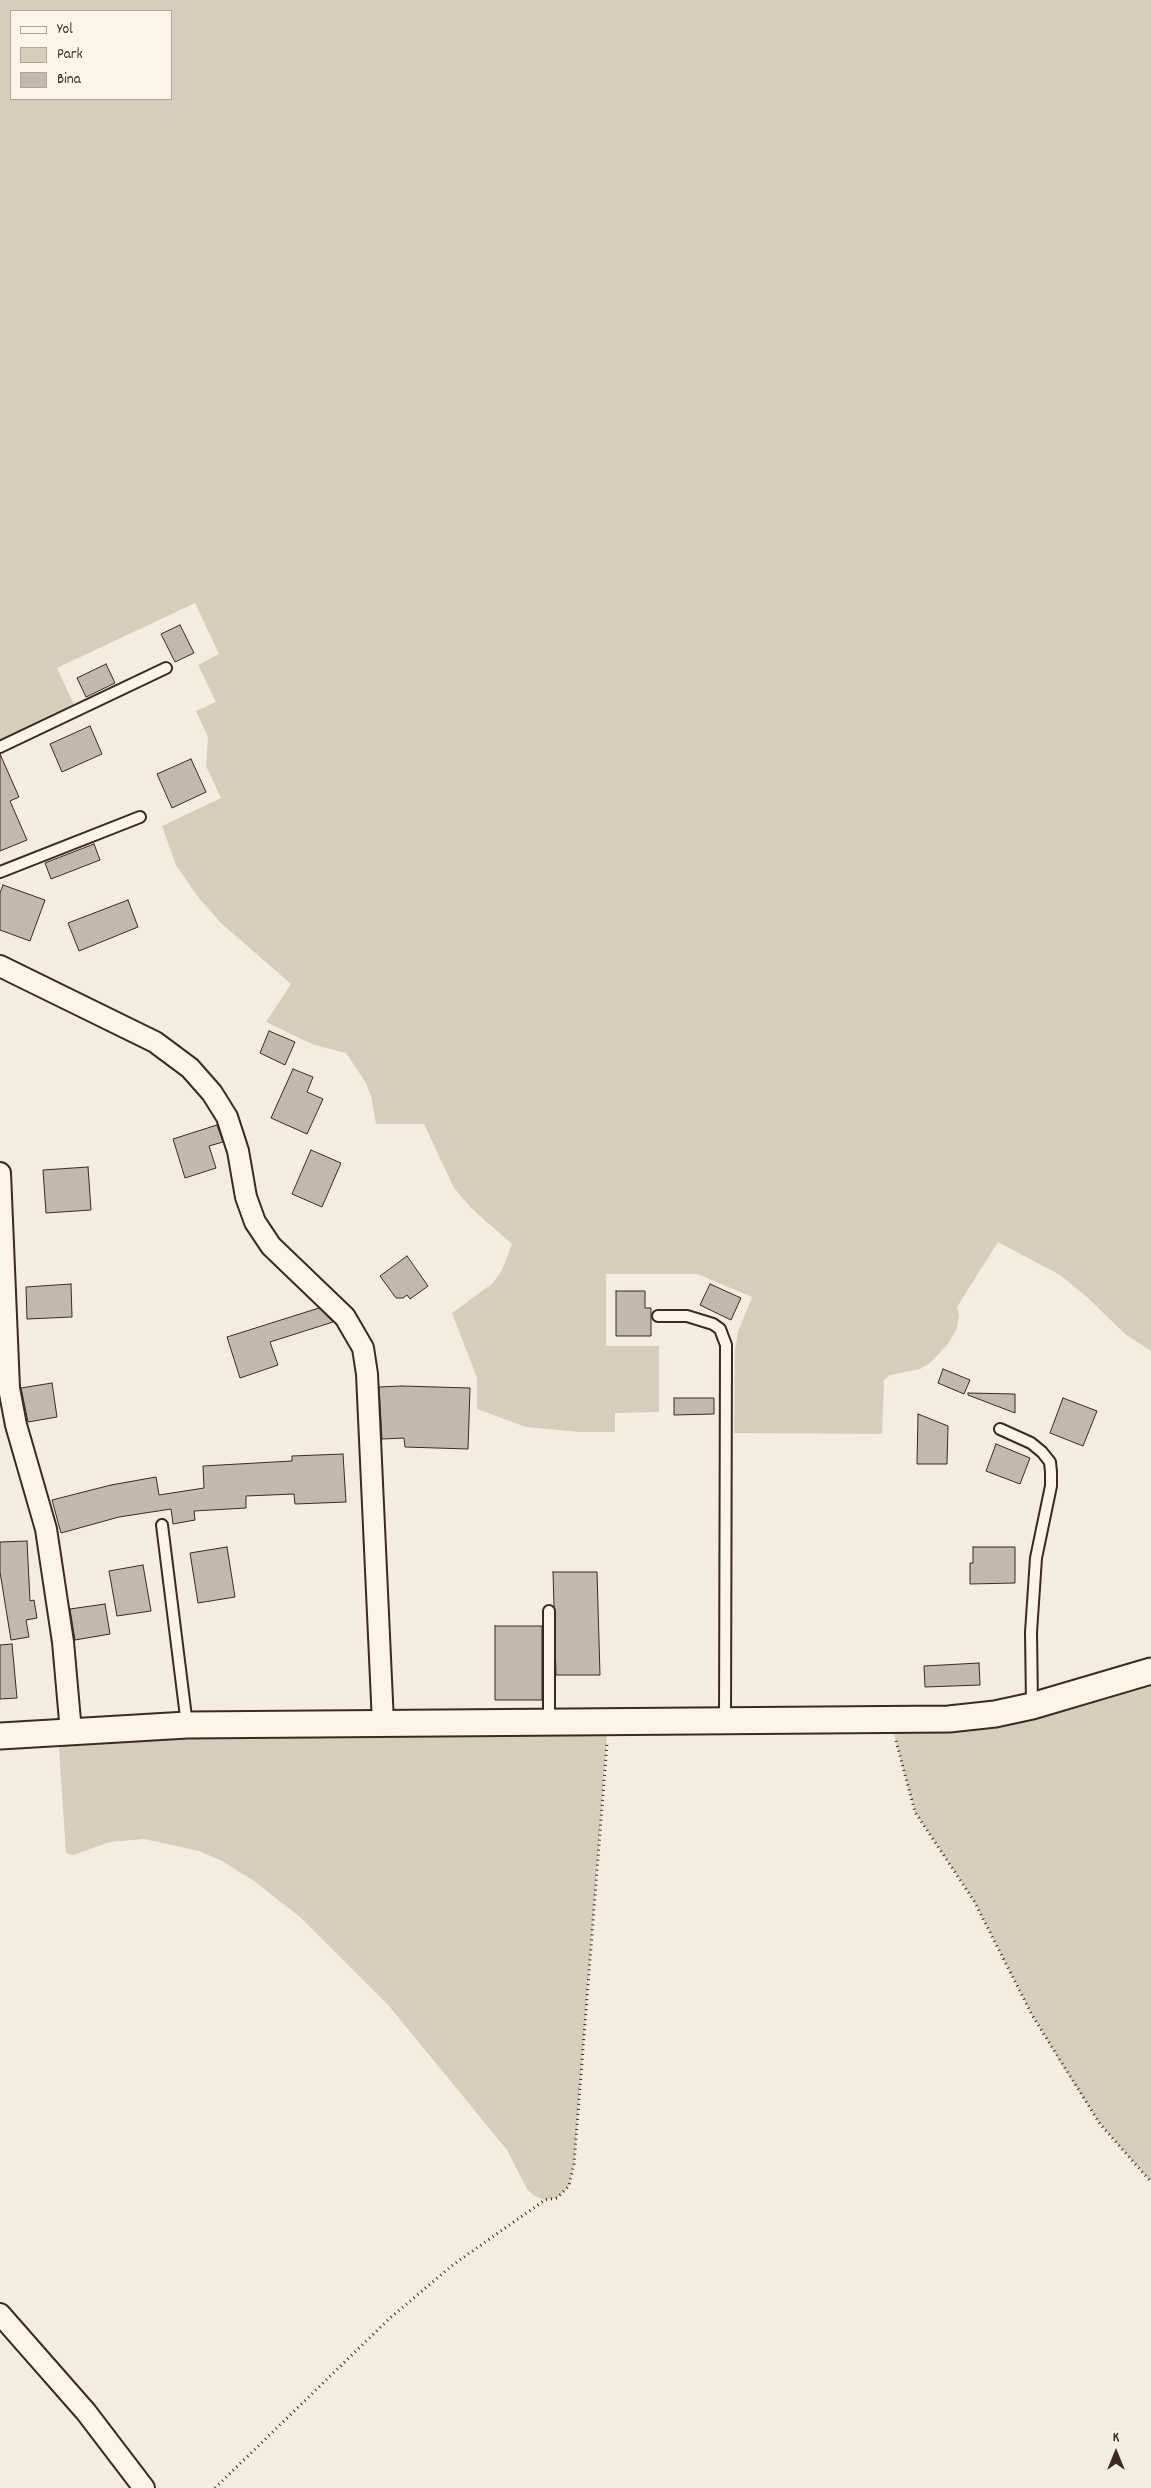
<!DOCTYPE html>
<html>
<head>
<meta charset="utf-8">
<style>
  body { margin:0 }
  #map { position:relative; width:1151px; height:2488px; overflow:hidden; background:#f4eddd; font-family:Dekko,sans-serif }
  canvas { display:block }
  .legend { position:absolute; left:10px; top:10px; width:162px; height:90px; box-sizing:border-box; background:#fcf5e5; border:1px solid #afa495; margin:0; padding:6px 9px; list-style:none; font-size:15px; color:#3b2a1e }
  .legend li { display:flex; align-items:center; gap:10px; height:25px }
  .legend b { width:25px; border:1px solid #afa495 }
  .north { position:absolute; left:1091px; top:2428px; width:50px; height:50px; -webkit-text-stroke:4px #fcf5e5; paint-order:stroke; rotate:0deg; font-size:14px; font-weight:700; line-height:20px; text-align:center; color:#3b2a1e }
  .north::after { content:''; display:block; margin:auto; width:18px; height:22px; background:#3b2a1e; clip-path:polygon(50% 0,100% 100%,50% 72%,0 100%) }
</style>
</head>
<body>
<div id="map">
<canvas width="1151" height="2488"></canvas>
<ul class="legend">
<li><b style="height:6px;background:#fcf5e5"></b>Yol</li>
<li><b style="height:14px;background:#d6cdbd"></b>Park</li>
<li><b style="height:14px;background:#c3b9aa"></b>Bina</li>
</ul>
<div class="north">K</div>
</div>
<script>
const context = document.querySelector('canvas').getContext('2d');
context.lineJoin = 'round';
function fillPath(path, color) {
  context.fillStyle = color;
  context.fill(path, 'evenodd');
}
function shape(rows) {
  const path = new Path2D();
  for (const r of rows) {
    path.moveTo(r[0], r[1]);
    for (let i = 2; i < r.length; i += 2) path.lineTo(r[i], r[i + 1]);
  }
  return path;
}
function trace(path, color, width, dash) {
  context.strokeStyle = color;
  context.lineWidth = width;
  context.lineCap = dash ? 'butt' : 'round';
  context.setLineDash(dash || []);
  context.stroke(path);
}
const green = shape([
  [0,0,1151,0,1151,1351,1125,1334,1088,1298,1060,1275,998,1242,957,1307,959,1315,957,1328,948,1344,930,1363,920,1369,890,1375,884,1380,882,1434,734,1433,735,1350,738,1332,752,1297,697,1274,606,1274,606,1346,659,1346,659,1412,615,1413,615,1432,580,1432,526,1427,477,1409,477,1378,452,1313,493,1283,502,1270,512,1244,472,1209,454,1188,424,1124,376,1124,371,1096,366,1083,346,1053,314,1045,266,1022,291,984,222,924,198,897,176,865,162,826,221,798,206,766,208,737,196,711,216,702,198,665,219,654,195,603,57,668,77,711,0,747],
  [11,11,171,11,171,99,11,99],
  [1151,1671,1151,2182,1100,2124,1063,2067,1032,2015,974,1901,915,1812,890,1720,949,1719],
  [608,1722,574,2164,569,2186,557,2198,545,2200,533,2195,527,2189,507,2150,389,2006,300,1917,254,1881,222,1861,199,1851,144,1839,110,1842,73,1855,66,1853,58,1733]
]);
const building = shape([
  [180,625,194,653,175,662,161,634,180,625],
  [106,664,115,683,86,697,77,678,106,664],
  [90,726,102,754,62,772,50,744,90,726],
  [0,754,19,797,10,801,27,840,0,851,0,754],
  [191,759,206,792,172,808,157,774,191,759],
  [94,844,100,860,51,879,45,863,94,844],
  [3,885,45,900,30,941,0,930,0,893,3,885],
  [128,900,138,927,79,951,68,923,128,900],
  [269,1031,295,1042,285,1065,260,1053,269,1031],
  [293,1069,313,1077,307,1092,323,1099,307,1134,271,1118,293,1069],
  [217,1125,223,1142,209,1146,216,1168,185,1178,173,1139,217,1125],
  [311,1150,341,1163,322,1207,292,1194,311,1150],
  [88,1167,91,1210,46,1213,43,1170,88,1167],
  [407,1256,428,1286,410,1299,407,1295,403,1298,396,1298,380,1276,407,1256],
  [71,1284,72,1317,27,1319,26,1287,71,1284],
  [710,1284,741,1298,731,1320,700,1305,710,1284],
  [616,1291,645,1291,645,1308,651,1308,651,1336,616,1336,616,1291],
  [319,1308,333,1322,270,1342,278,1365,240,1378,227,1337,319,1308],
  [943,1369,970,1380,964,1394,938,1383,943,1369],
  [52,1383,57,1417,28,1422,21,1388,52,1383],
  [402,1386,470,1388,468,1449,405,1447,404,1438,382,1439,379,1387,402,1386],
  [968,1393,1015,1394,1015,1413,968,1395,968,1393],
  [674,1398,714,1398,714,1414,674,1415,674,1398],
  [1063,1398,1097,1411,1083,1446,1050,1433,1063,1398],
  [918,1414,948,1426,947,1464,917,1464,918,1414],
  [996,1444,1030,1458,1020,1484,986,1471,996,1444],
  [343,1454,346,1502,295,1504,294,1494,246,1496,246,1508,194,1511,195,1520,173,1524,171,1509,119,1517,61,1533,52,1500,111,1485,156,1477,159,1495,204,1488,203,1466,292,1461,292,1456,343,1454],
  [27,1541,30,1601,34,1600,37,1618,26,1620,29,1637,11,1640,0,1572,0,1542,27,1541],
  [227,1547,235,1597,198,1603,190,1553,227,1547],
  [973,1547,1015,1547,1015,1583,970,1584,970,1563,973,1563,973,1547],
  [143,1565,151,1611,117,1616,109,1571,143,1565],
  [553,1572,597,1572,600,1675,556,1675,553,1572],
  [105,1604,110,1634,75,1640,70,1609,105,1604],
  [495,1626,542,1626,542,1700,495,1700,495,1626],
  [12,1644,17,1698,0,1699,0,1645,12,1644],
  [979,1663,980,1685,925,1687,924,1666,979,1663]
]);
const path = shape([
  [896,1741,915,1812,974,1901,1032,2015,1100,2124,1151,2182],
  [215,2488,390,2318,454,2264,545,2200,557,2198,569,2186,574,2164,607,1743]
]);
const service = shape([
  [0,747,166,668],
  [0,872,140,817],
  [658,1316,687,1316,713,1324,720,1329,726,1345,725,1721],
  [1000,1429,1031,1443,1042,1452,1050,1462,1051,1472,1051,1486,1036,1558,1031,1632,1032,1705],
  [162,1525,187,1725],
  [549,1611,549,1722]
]);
const minor = shape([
  [0,966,155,1042,190,1068,212,1093,227,1117,238,1151,246,1197,255,1222,271,1246,345,1317,363,1348,367,1374,383,1723],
  [0,1173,9,1388,16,1425,46,1529,63,1642,71,1732],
  [0,2314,86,2412,144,2488]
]);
const tertiary = shape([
  [0,1736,187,1725,949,1719,995,1714,1032,1706,1151,1671]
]);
fillPath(green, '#d6cdbd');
fillPath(building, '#c3b9aa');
trace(building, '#3b2a1e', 1);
trace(service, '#3b2a1e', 14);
trace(minor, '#3b2a1e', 24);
trace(tertiary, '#3b2a1e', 29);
trace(path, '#3b2a1e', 3, [1, 4]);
trace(service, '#fcf5e5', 10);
trace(minor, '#fcf5e5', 20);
trace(tertiary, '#fcf5e5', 25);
</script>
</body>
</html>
